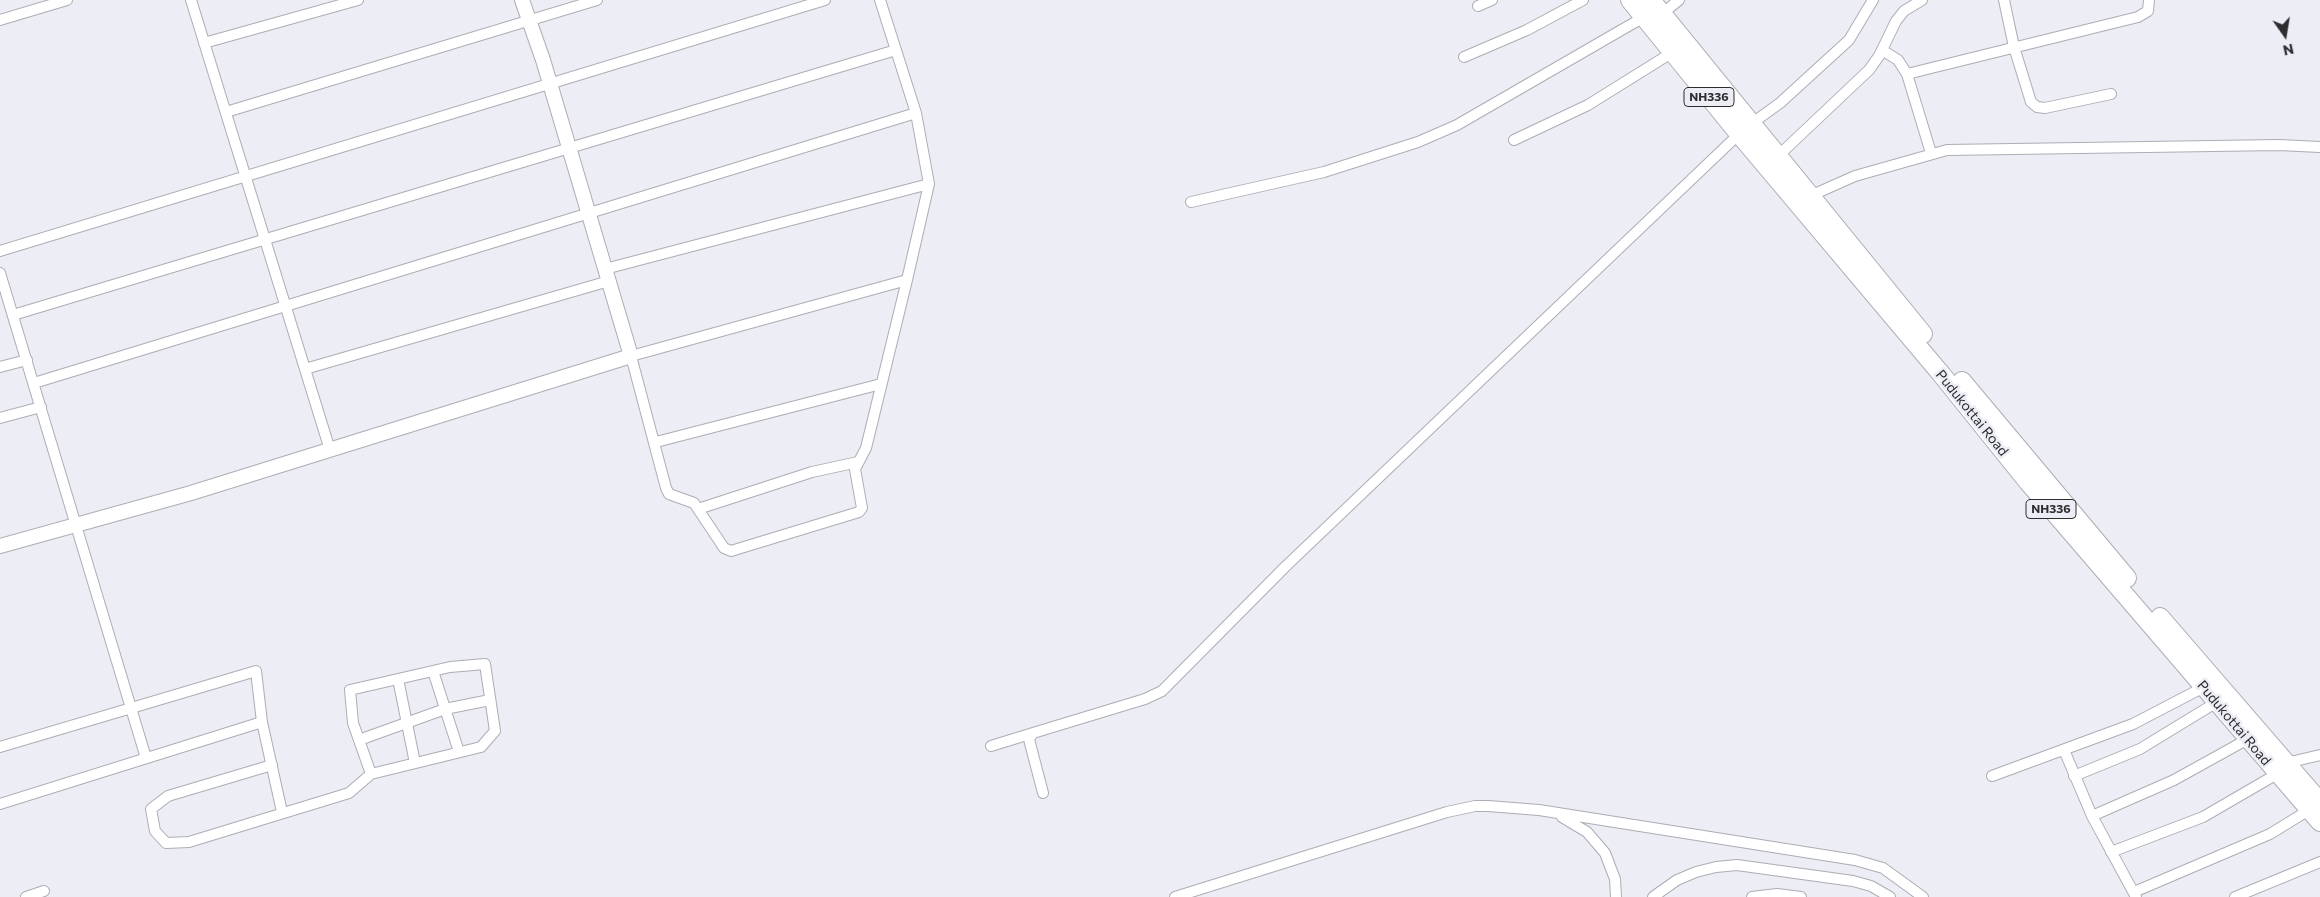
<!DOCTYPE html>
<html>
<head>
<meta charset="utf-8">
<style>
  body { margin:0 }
  #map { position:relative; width:2320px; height:897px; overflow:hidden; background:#ecedf5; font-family:Commissioner,sans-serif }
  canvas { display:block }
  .north { position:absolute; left:2260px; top:10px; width:50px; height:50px; -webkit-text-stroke:4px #ecedf5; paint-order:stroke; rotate:167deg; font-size:14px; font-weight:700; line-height:20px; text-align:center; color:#2d2d30 }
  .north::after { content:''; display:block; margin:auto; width:18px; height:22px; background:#2d2d30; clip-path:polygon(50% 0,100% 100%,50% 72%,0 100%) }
</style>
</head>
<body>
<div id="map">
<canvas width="2320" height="897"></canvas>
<div class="north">N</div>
</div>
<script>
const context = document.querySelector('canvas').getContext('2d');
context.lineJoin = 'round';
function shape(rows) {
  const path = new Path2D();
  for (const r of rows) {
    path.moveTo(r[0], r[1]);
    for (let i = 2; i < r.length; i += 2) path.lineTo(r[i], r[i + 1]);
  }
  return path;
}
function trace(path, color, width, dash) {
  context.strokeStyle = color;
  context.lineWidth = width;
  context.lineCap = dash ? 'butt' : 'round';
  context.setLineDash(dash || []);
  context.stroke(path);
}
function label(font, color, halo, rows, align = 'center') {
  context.font = font + ' Commissioner,sans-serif';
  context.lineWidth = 5;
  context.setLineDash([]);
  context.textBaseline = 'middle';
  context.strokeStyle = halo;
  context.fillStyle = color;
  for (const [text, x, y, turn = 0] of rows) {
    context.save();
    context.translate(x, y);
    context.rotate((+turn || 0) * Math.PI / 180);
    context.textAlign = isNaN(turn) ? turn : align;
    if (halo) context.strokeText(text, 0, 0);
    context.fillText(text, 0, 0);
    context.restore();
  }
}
const street = shape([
  [191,0,330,450],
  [880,0,916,113,929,184,907,280,866,448,855,469,862,508,859,512,731,551,724,548,694,503,669,494,666,488,631,356,907,280],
  [2004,0,2014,47,2031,102,2037,107,2045,108,2111,94],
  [1478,6,1492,0],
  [1662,14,1679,0],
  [0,20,67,0],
  [204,43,358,0],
  [1882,50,1898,60,1907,74,1931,153],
  [1464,57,1527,30,1583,0],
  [1907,74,2138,17,2148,11,2149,0],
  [226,112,597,0],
  [1751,124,1780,103,1849,40,1873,0],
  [1514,140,1588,105,1673,52],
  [1778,156,1869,70,1879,56,1896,21,1904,11,1922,0],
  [1810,196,1855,176,1947,150,2279,145,2320,147],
  [1191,202,1324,172,1418,142,1457,125,1644,17],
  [0,251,825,0],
  [605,269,929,184],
  [0,273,146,758],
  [13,315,896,50],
  [0,367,27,360],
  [305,369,609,281],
  [34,383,916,113],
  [0,418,41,407],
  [656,442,881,384],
  [698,509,812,472,858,462],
  [433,671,459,752],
  [398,679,415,763],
  [359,740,445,709,490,700],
  [991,746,1033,733],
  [0,747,256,671,262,722,282,812],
  [2064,750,2092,816,2136,897],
  [2286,763,2320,755],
  [272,765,168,796,151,809,155,831,166,843,189,842,349,793,371,774,481,747,495,731,485,664,450,667,350,690,353,723,371,774],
  [1992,776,2133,724,2204,687],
  [2074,776,2140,749,2217,702],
  [1043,793,1031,747,1029,739,1033,733,1145,699,1162,691,1285,567,1739,134],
  [0,804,262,722],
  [2092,816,2174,780,2248,739],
  [1562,817,1587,832,1605,853,1615,879,1616,897],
  [2111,852,2203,817,2277,774],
  [2134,892,2270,834,2309,810],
  [26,897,44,891],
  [1175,897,1447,812,1475,806,1488,806,1539,810,1855,860,1883,868,1923,897],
  [1653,897,1677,880,1696,872,1716,867,1737,865,1853,881,1871,886,1890,897],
  [1752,897,1777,894,1801,897],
  [2235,897,2320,862]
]);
const secondary = shape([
  [0,546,191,493,631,356,543,60,522,0]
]);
const highway = shape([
  [1630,0,1739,134,1942,375,2028,482,2320,822],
  [1651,0,1923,334],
  [1962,381,2127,578],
  [2160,617,2320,802]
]);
const shields = [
  [1709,97,50],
  [2051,509,50]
];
const shieldNames = [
  ["NH336",1709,97],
  ["NH336",2051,509]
];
const streetNames = [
  ["Pudukottai Road",1972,413,51],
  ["Pudukottai Road",2234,723,50]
];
trace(street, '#acadb5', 12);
trace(secondary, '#acadb5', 16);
trace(highway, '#acadb5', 20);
trace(street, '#fff', 10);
trace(secondary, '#fff', 14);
trace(highway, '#fff', 18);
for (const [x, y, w] of shields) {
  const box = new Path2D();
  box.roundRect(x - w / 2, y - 9.5, w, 19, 4);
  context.fillStyle = '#ecedf5';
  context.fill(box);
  trace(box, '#2d2d30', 1);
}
label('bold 12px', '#2d2d30', null, shieldNames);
label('14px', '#2d2d30', '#ecedf5', streetNames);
</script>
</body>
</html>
